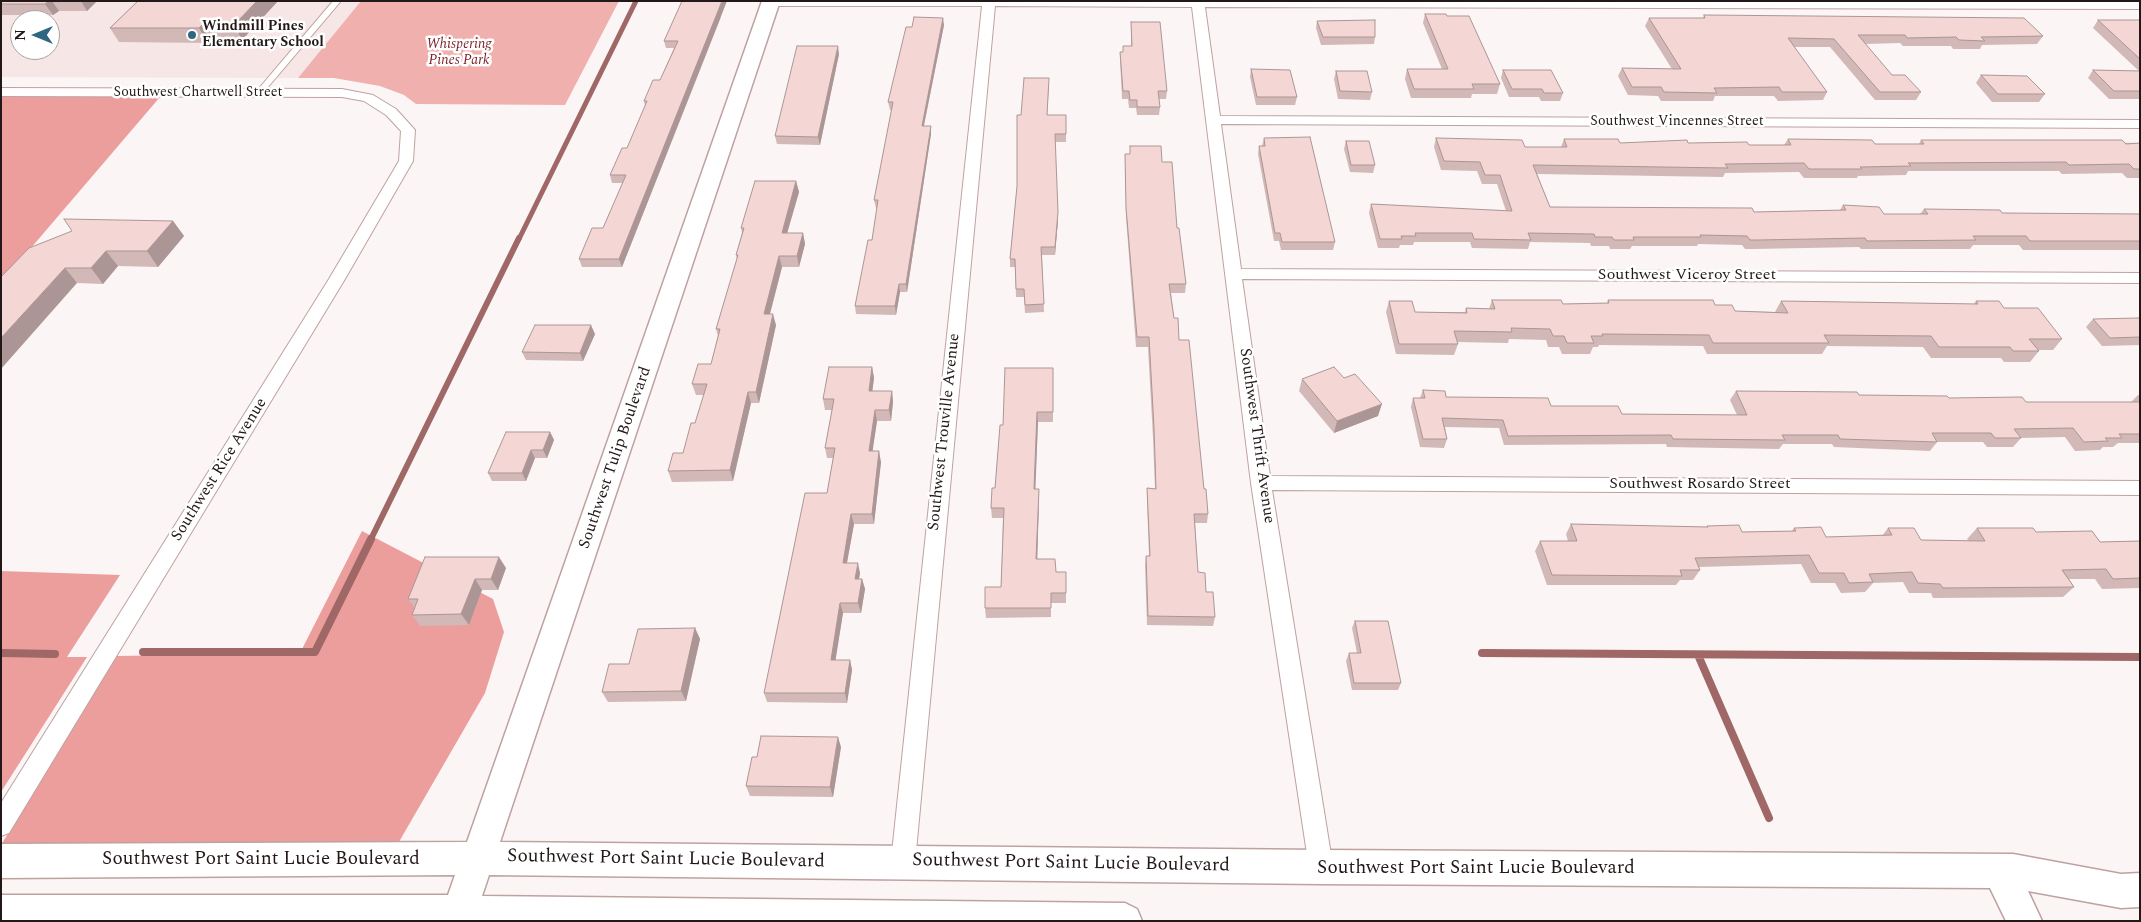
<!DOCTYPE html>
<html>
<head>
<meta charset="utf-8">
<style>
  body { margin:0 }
  #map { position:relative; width:2141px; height:922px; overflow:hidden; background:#fbf5f5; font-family:Spectral,serif }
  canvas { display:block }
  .frame { position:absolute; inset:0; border:2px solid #221817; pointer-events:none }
  .north { position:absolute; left:10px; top:10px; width:50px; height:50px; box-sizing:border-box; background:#fff; border:1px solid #a7a3a2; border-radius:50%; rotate:270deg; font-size:14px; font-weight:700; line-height:20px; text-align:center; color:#221817 }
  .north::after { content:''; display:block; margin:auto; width:18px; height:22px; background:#2f6781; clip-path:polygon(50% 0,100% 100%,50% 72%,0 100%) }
</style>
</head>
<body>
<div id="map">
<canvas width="2141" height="922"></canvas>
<div class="frame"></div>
<div class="north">N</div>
</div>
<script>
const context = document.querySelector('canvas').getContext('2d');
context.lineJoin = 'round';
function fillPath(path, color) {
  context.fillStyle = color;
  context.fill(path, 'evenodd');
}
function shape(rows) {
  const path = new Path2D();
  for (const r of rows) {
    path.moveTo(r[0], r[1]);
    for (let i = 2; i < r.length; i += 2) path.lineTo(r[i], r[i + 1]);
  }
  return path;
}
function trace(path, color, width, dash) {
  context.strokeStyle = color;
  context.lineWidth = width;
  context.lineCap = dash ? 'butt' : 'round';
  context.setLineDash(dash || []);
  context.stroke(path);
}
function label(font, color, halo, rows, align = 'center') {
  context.font = font + ' Spectral,serif';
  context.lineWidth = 5;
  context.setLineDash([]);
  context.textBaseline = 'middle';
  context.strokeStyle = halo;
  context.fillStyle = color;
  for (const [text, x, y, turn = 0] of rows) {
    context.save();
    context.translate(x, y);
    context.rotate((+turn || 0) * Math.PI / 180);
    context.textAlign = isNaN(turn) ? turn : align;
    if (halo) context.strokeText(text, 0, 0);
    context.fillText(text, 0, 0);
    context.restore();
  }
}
const built = shape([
  [1,1,361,1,298,78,1,77],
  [20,20,50,20,50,50,20,50]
]);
const green = shape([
  [361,1,619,1,565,105,416,104,404,95,380,86,334,78,298,78]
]);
const forest = shape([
  [1,97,160,97,1,283],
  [362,531,493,599,504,632,485,693,392,854,1,845,117,656,300,653],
  [1,571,120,575,67,657,87,657,1,792]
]);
const streamFar2 = shape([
  [519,239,636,1]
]);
const streamFar1 = shape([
  [370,541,519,238]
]);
const stream = shape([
  [143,652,315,652,371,539],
  [1,653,55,654],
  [1482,653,2140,657],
  [1698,655,1769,818]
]);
const lane = shape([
  [259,93,337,1]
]);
const street = shape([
  [764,1,2140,1,2140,9,1205,7,1220,116,2140,120,2140,128,1221,124,1241,269,2140,273,2140,283,1242,279,1270,476,2140,481,2140,495,1272,490,1333,867,1330,875,1321,879,1312,875,1309,867,1251,483,1192,7,995,6,915,862,912,870,903,874,894,870,891,862,982,6,770,6,766,5,764,1],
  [1,88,342,89,373,95,396,109,415,130,413,161,345,279,9,833,1,836,1,803,329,279,399,161,401,131,386,115,364,101,342,97,1,96,1,88]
]);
const secondary = shape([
  [762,1,780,1,500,842,1321,850,2013,854,2121,874,2140,873,2140,907,2121,908,2028,891,2042,921,2006,921,1990,888,1321,884,489,875,482,896,1125,903,1137,909,1142,921,1,921,1,895,448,895,455,875,1,878,1,844,467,842,762,1]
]);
const wall = shape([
  [1,1,97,1,87,11,59,11,53,15,1,15],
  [138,1,278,1,242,40,211,40,208,43,119,42,110,28],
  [1425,14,1447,16,1500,84,1497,94,1472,94,1471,98,1411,98,1405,79,1407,69,1442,69,1423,23],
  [1704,15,2043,36,2037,44,1982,45,1980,49,1953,49,1951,46,1903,46,1900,43,1865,44,1892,75,1921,92,1916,100,1875,100,1830,47,1794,47,1827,92,1823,100,1778,101,1774,96,1715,96,1713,101,1661,101,1658,96,1628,95,1618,76,1622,68,1672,69,1645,26,1649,18,1703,18],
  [721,17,622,267,582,267,579,259,603,228,623,183,612,183,610,175,627,148,645,106,644,101,660,80,674,48,666,48,664,41],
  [2098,20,2140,20,2140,99,2109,99,2088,78,2093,70,2139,71,2093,28],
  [1317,21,1375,37,1374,44,1321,45,1316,28],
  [1131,22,1167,91,1166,99,1159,99,1160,107,1159,115,1137,115,1136,108,1129,108,1128,99,1122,99,1120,59,1120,52,1123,52,1131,46],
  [944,25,924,126,931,126,931,134,907,292,900,292,896,315,856,314,855,306,872,240,877,208,876,208,874,200,892,110,890,110,888,102],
  [839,54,820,145,777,144,775,136],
  [1251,69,1297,97,1295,105,1256,105,1250,77],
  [1503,70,1563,93,1560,101,1541,101,1539,97,1509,97,1501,78],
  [1336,71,1372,92,1370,100,1338,99,1334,79],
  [1981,75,2045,94,2039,102,1992,102,1976,83],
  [1049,86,1047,115,1066,115,1066,142,1055,142,1058,220,1055,255,1042,255,1044,312,1025,313,1024,297,1016,297,1015,267,1010,267,1010,259,1017,186,1021,115],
  [1264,138,1335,242,1333,250,1281,250,1279,241,1274,241,1258,154,1259,146,1262,146],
  [1436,138,1525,147,1561,147,1564,139,1620,143,1688,143,1749,145,1784,145,1788,139,1875,144,1919,144,1921,140,2140,143,2140,178,2127,178,2122,173,2062,174,2059,171,1908,171,1906,175,1858,176,1857,178,1804,178,1799,172,1725,173,1723,177,1537,174,1550,207,1754,212,1840,210,1843,205,1884,214,1920,214,1924,209,2002,213,2140,214,2140,250,2023,250,2019,245,1973,245,1970,249,1861,249,1859,247,1753,249,1745,249,1742,245,1698,244,1697,246,1632,246,1630,249,1610,249,1609,246,1591,246,1590,243,1530,242,1528,249,1472,248,1470,242,1414,242,1413,245,1400,245,1399,248,1378,248,1369,213,1371,204,1506,211,1497,184,1482,184,1477,171,1441,170,1434,147],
  [1346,141,1375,165,1373,173,1350,172,1344,149],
  [1130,146,1162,162,1177,228,1186,284,1185,293,1171,293,1174,318,1179,340,1208,514,1207,523,1195,523,1198,572,1206,592,1215,617,1213,626,1147,625,1145,565,1146,556,1149,556,1147,498,1147,488,1155,489,1153,438,1148,347,1136,347,1126,217,1125,154,1130,154],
  [796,181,799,192,787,233,803,233,805,244,799,267,782,267,770,314,776,325,759,403,751,403,733,481,672,482,668,471,683,453,695,423,704,395,696,395,692,384,711,364,718,336,716,329,737,260,736,255,742,233,741,228],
  [173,221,184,236,158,267,118,266,103,284,77,283,1,277],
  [1492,300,1563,304,1607,303,1608,300,1715,305,1735,311,1775,312,1781,301,1974,304,1976,301,2004,308,2062,339,2053,350,2038,350,2039,351,2030,362,2004,362,2001,358,1931,358,1923,347,1827,346,1822,354,1707,354,1703,346,1599,345,1598,347,1593,347,1590,354,1562,354,1559,347,1548,347,1546,340,1509,339,1508,343,1457,342,1458,344,1454,355,1396,354,1386,312,1389,301,1415,312,1465,312,1466,308,1489,309],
  [2093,319,2140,319,2140,345,2102,346,2086,327],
  [595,334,583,361,526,360,522,352],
  [872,367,874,378,872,391,892,391,893,402,891,421,877,421,872,451,881,462,874,524,854,524,847,563,860,573,859,579,862,579,865,589,861,613,843,613,835,660,850,660,852,670,847,703,767,702,764,693,827,493,833,458,827,458,825,448,832,410,825,410,823,399],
  [1053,368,1053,422,1038,422,1035,489,1039,499,1037,559,1056,572,1066,572,1066,603,1051,603,1051,617,986,618,985,608,1001,587,1003,518,992,518,991,508,995,488,1003,425],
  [1302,379,1378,416,1334,433,1299,391],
  [1423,390,1446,397,1551,406,1622,414,1737,415,1730,400,1736,391,1949,398,2026,402,2131,402,2138,395,2140,395,2140,443,2118,443,2113,447,2103,447,2100,450,2075,451,2065,437,2021,438,2013,447,1987,447,1983,442,1937,442,1930,451,1834,447,1832,444,1783,444,1779,449,1667,447,1666,444,1504,445,1499,428,1445,427,1447,439,1444,448,1420,447,1411,407,1413,398,1420,398],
  [550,432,554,440,547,458,535,458,526,481,492,481,488,473],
  [1571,524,1706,527,1707,526,1742,532,1792,531,1794,528,1826,537,1882,536,1888,528,1921,540,1969,541,1967,539,1977,528,2036,532,2100,542,2140,541,2140,588,2102,589,2095,579,2069,579,2074,587,2063,597,1933,598,1931,593,1909,593,1903,582,1873,583,1865,592,1841,593,1835,583,1811,583,1801,564,1699,567,1700,570,1693,580,1680,580,1676,585,1547,585,1535,551,1540,541,1568,541,1566,534],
  [506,568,498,590,482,590,469,625,420,626,412,615,415,608,408,599],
  [1355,621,1401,683,1398,690,1352,690,1346,661,1349,653,1357,653,1352,628],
  [695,628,700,639,686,701,608,702,602,692,629,664],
  [841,747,833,797,750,796,746,786,757,757]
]);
const shadedWall = shape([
  [49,1,52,1,59,11,53,15,45,4],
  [81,1,97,1,87,11],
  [257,1,278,1,242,40,234,25],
  [722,1,727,1,622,267,619,259],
  [943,18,944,25,922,134,922,126],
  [202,25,211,40,208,43,199,28],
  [838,46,839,54,820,145,818,137],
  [931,126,931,134,907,292,906,284],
  [796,181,799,192,784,244,782,233],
  [1058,212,1058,220,1055,255,1055,247],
  [173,221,184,236,158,267,147,251],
  [803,233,805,244,799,267,797,256],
  [106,251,118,266,103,284,91,268],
  [779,256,782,267,767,325,764,314],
  [65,268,77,283,1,369,1,338],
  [899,284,900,292,896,315,895,306],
  [773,314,776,325,759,403,756,392],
  [591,325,595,334,583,361,580,353],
  [872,367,874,378,871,402,869,391],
  [892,391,893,402,891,421,889,410],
  [748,392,751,403,733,481,730,470],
  [1382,404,1378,416,1334,433,1337,421],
  [875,410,877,421,871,462,869,451],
  [1037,412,1038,422,1035,499,1034,489],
  [550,432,554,440,547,458,543,450],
  [531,450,535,458,526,481,522,473],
  [879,451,881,462,874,524,872,514],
  [1039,489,1039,499,1037,569,1036,559],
  [851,514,854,524,845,573,843,563],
  [499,557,506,568,498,590,491,579],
  [858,563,860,573,857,589,855,579],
  [475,579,482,590,469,625,461,614],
  [862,579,865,589,861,613,858,603],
  [840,603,843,613,834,670,831,660],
  [695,628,700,639,686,701,681,691],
  [850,660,852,670,847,703,845,693],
  [838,737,841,747,833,797,830,787]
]);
const building = shape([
  [1,1,49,1,45,4,1,4,1,1],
  [138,1,257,1,234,25,202,25,199,28,110,28,138,1],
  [682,1,722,1,619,259,579,259,592,228,603,228,626,175,610,175,622,148,627,148,647,101,644,101,653,80,660,80,678,41,664,41,682,1],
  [1425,14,1446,14,1447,16,1469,16,1500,84,1472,84,1474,89,1414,89,1407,69,1448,69,1425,14],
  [1704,15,2024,18,2043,36,1981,37,1985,41,1959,40,1956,37,1907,38,1905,35,1858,35,1892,75,1905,75,1921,92,1880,92,1834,39,1788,38,1827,92,1782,92,1779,87,1714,88,1717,93,1664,92,1661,87,1632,87,1622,68,1681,69,1649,18,1705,18,1704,15],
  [914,17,943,18,922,126,931,126,906,284,899,284,895,306,855,306,868,240,872,240,878,200,874,200,893,102,888,102,906,27,912,27,914,17],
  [1375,20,1375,37,1323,37,1317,21,1375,20],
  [2098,20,2140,20,2140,59,2098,20],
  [1131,22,1160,22,1167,91,1158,91,1160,107,1137,107,1137,100,1130,100,1129,91,1123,91,1120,52,1123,52,1123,46,1132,46,1131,22],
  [797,46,838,46,818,137,775,136,797,46],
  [1251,69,1290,70,1297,97,1257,97,1251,69],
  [1503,70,1551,70,1563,93,1544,93,1542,89,1512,89,1503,70],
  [2093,70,2140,71,2140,91,2114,91,2093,70],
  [1336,71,1367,71,1372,92,1340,91,1336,71],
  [1981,75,2027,76,2045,94,1998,94,1981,75],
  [1024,78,1049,78,1047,115,1066,115,1066,134,1055,134,1058,212,1055,247,1041,247,1044,304,1025,305,1024,289,1016,289,1015,259,1010,259,1017,186,1017,115,1021,115,1024,78],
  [1310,137,1335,242,1282,242,1280,233,1275,233,1259,146,1265,146,1264,138,1310,137],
  [1436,138,1522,140,1525,147,1567,147,1564,139,1618,139,1620,143,1687,140,1688,143,1747,142,1749,145,1791,145,1788,139,1872,140,1875,144,1924,144,1921,140,2122,140,2126,144,2140,143,2140,169,2134,169,2129,164,2069,165,2066,162,1908,163,1911,166,1860,167,1862,169,1809,169,1804,163,1725,164,1728,168,1533,165,1550,207,1752,208,1754,212,1846,210,1843,205,1879,207,1884,214,1928,214,1924,209,2000,210,2002,213,2140,214,2140,241,2030,241,2026,236,1973,236,1976,240,1867,241,1865,238,1758,240,1750,240,1747,236,1700,235,1701,237,1633,237,1634,240,1614,240,1612,237,1595,237,1594,234,1528,233,1531,240,1474,239,1472,233,1415,233,1416,236,1401,236,1402,239,1380,239,1371,204,1512,211,1500,175,1485,175,1480,162,1444,161,1436,138],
  [1346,141,1369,141,1375,165,1351,165,1346,141],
  [1130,146,1161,146,1162,162,1172,162,1177,228,1179,228,1186,284,1169,284,1174,318,1178,318,1179,340,1189,340,1204,489,1206,489,1208,514,1194,514,1198,572,1205,573,1206,592,1213,592,1215,617,1148,616,1146,556,1150,556,1147,488,1156,489,1154,428,1149,337,1137,337,1126,208,1125,154,1130,154,1130,146],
  [755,181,796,181,782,233,803,233,797,256,779,256,764,314,773,314,756,392,748,392,730,470,668,471,673,453,683,453,691,423,695,423,707,384,692,384,698,364,711,364,720,329,716,329,738,255,736,255,744,228,741,228,755,181],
  [64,219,173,221,147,251,106,251,91,268,65,268,1,338,1,277,29,248,72,231,64,219],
  [1492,300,1561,300,1563,304,1609,303,1608,300,1713,300,1715,305,1732,305,1735,311,1788,313,1781,301,1978,304,1976,301,1999,301,2004,308,2038,308,2062,339,2029,339,2039,351,2013,351,2010,347,1939,347,1931,336,1824,335,1829,343,1713,343,1709,335,1602,334,1603,336,1591,336,1594,343,1567,343,1564,336,1553,336,1550,329,1511,328,1512,332,1454,331,1458,344,1399,344,1389,301,1412,301,1415,312,1467,313,1466,308,1495,309,1492,300],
  [2139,318,2140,319,2140,337,2110,338,2093,319,2139,318],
  [535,325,591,325,580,353,522,352,535,325],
  [829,367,872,367,869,391,892,391,889,410,875,410,869,451,879,451,872,514,851,514,843,563,858,563,855,579,862,579,858,603,840,603,831,660,850,660,845,693,764,693,805,493,827,493,835,448,825,448,834,399,823,399,829,367],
  [1334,367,1344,378,1355,374,1382,404,1337,421,1302,379,1334,367],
  [1005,368,1053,368,1053,412,1037,412,1034,489,1039,489,1036,559,1055,559,1056,572,1066,572,1066,593,1051,593,1051,608,985,608,985,587,1001,587,1004,508,991,508,992,488,995,488,1000,425,1003,425,1005,368],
  [1423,390,1445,391,1446,397,1548,398,1551,406,1618,406,1622,414,1747,415,1736,391,1857,392,1859,395,1947,396,1949,398,2022,397,2026,402,2140,402,2140,434,2119,434,2122,438,2105,438,2108,441,2084,442,2073,428,2014,429,2021,438,1995,438,1991,433,1932,433,1937,442,1840,439,1838,435,1782,435,1785,440,1673,439,1671,435,1508,436,1503,420,1442,418,1447,439,1423,439,1413,398,1425,398,1423,390],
  [506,432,550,432,543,450,531,450,522,473,488,473,506,432],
  [1571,524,1708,527,1707,526,1739,525,1742,532,1796,531,1794,528,1821,527,1826,537,1892,535,1888,528,1914,528,1921,540,1985,541,1977,528,2033,528,2036,532,2092,531,2100,542,2140,541,2140,578,2113,579,2106,569,2062,570,2074,587,1943,588,1940,584,1918,583,1912,572,1869,574,1873,582,1849,583,1844,573,1819,573,1809,555,1695,558,1700,570,1680,570,1682,576,1552,575,1540,541,1577,541,1571,524],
  [425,557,499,557,491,579,475,579,461,614,412,615,418,599,408,599,425,557],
  [1355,621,1388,621,1401,683,1354,683,1349,653,1361,653,1355,621],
  [695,628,681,691,602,692,609,664,629,664,638,629,695,628],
  [761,736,838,737,830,787,746,786,752,757,757,757,761,736]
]);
const markers = [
  [192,35,5,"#2f6781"]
];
const farPoinames = [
  ["Windmill Pines",202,27],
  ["Elementary School",202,43]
];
const farParknames = [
  ["Whispering",459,45],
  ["Pines Park",459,61]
];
const farStreetnames = [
  ["Southwest Chartwell Street",198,93],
  ["Southwest Vincennes Street",1677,122]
];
const streetNames = [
  ["Southwest Viceroy Street",1687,276],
  ["Southwest Trouville Avenue",945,432,-84],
  ["Southwest Thrift Avenue",1256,436,82],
  ["Southwest Tulip Boulevard",616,458,-71],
  ["Southwest Rice Avenue",220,470,-58],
  ["Southwest Rosardo Street",1700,485]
];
const nearStreetnames = [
  ["Southwest Port Saint Lucie Boulevard",261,860],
  ["Southwest Port Saint Lucie Boulevard",666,860,1],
  ["Southwest Port Saint Lucie Boulevard",1071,864,1],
  ["Southwest Port Saint Lucie Boulevard",1476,869]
];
fillPath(built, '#f6e6e5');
fillPath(green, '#f0b0ae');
fillPath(forest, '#ec9e9d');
trace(streamFar2, '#9f6766', 5);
trace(streamFar1, '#9f6766', 6);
trace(stream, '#9f6766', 8);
trace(lane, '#bea2a0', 8);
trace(street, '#bea2a0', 2);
trace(secondary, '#bea2a0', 3);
trace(lane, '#fff', 6);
fillPath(street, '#fff');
fillPath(secondary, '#fff');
fillPath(wall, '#d2b8b7');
fillPath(shadedWall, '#ab9695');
fillPath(building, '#f4d6d5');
trace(building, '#ab9695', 1);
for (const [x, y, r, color] of markers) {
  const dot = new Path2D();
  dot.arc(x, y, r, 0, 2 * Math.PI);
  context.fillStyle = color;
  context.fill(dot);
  trace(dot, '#fff', 2);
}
label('bold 14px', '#221817', '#fff', farPoinames, 'left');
label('italic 14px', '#7c2229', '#fff', farParknames);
label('14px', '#221817', '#fff', farStreetnames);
label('16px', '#221817', '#fff', streetNames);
label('19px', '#221817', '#fff', nearStreetnames);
</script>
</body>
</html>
